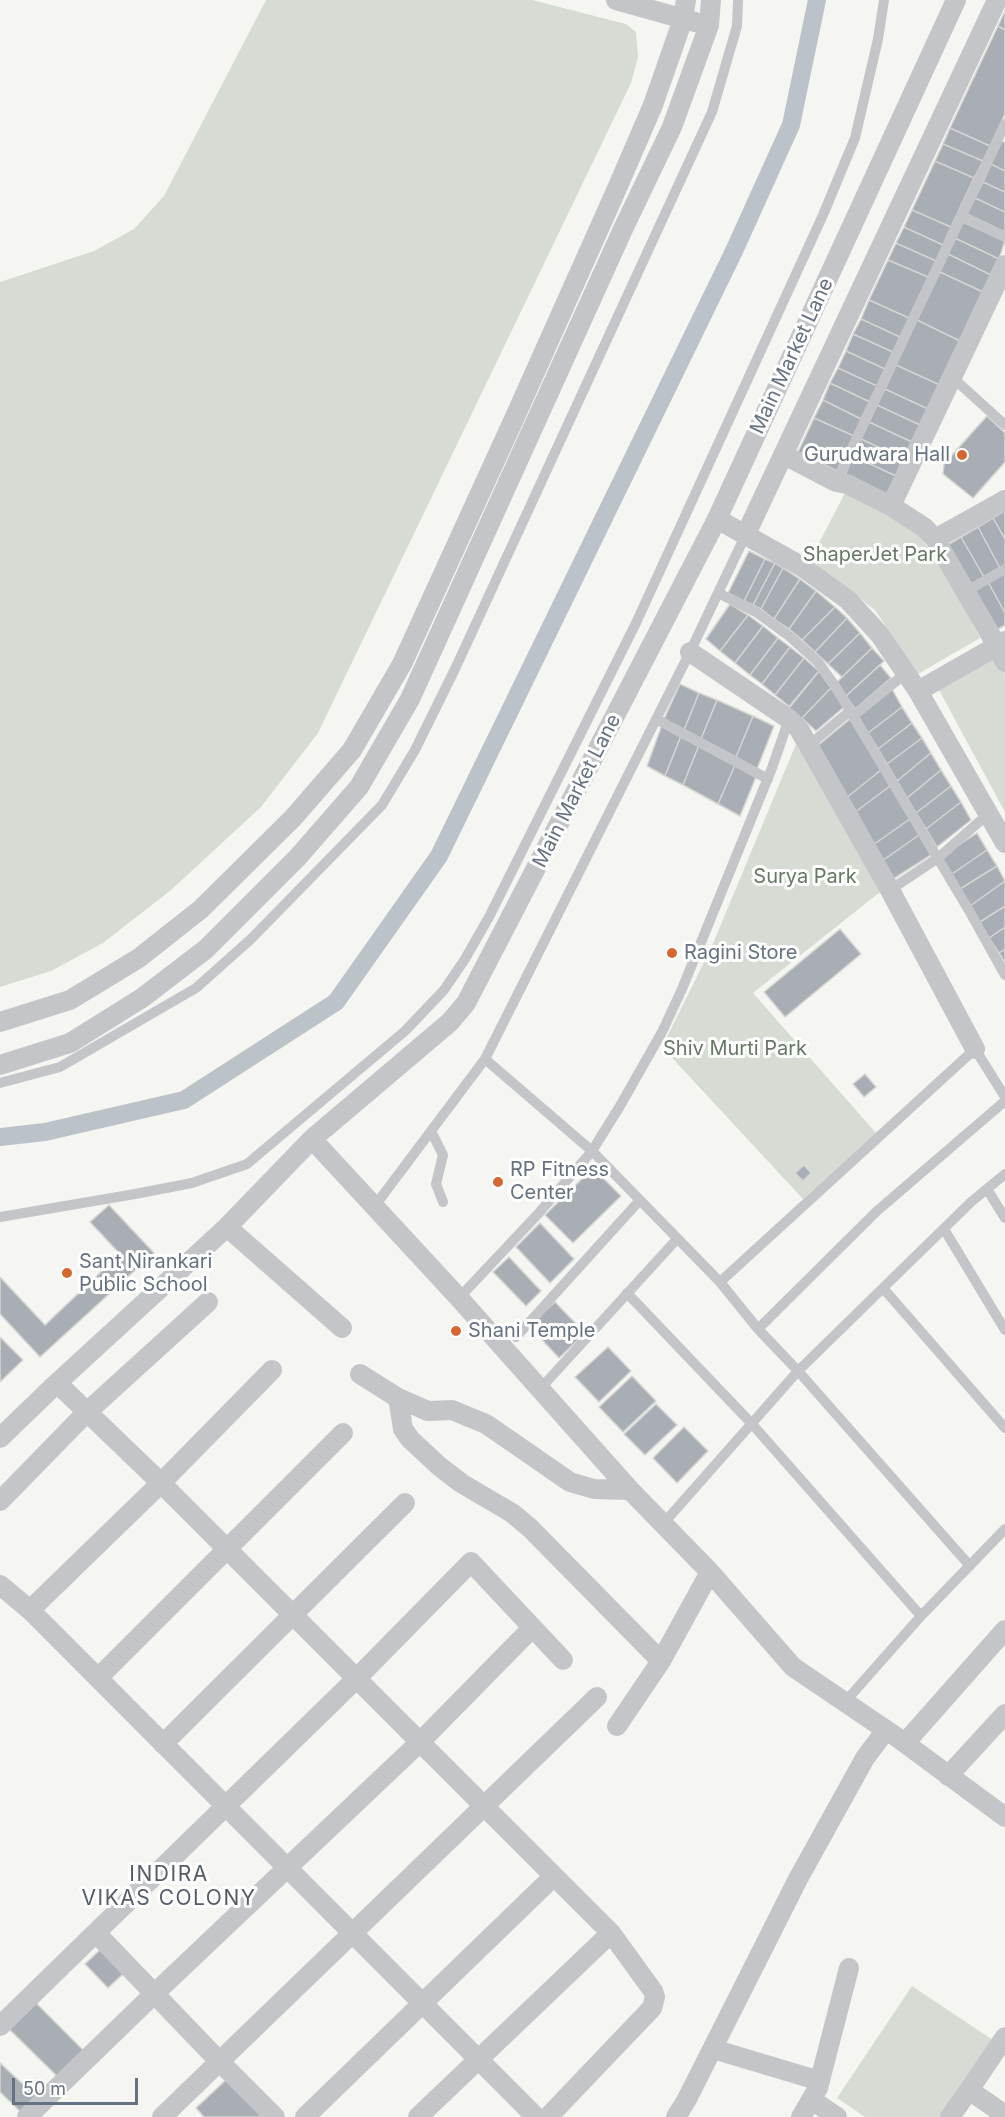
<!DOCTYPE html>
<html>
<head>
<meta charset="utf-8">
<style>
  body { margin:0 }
  #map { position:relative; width:1005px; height:2117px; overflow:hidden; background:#f5f5f2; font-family:Inter,sans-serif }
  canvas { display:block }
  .scale { position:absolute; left:12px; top:2078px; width:126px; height:27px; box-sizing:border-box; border:3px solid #667281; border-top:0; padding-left:8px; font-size:18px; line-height:21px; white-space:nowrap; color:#667281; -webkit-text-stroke:4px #fff; paint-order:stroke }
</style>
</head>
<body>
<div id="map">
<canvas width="1005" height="2117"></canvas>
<div class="scale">50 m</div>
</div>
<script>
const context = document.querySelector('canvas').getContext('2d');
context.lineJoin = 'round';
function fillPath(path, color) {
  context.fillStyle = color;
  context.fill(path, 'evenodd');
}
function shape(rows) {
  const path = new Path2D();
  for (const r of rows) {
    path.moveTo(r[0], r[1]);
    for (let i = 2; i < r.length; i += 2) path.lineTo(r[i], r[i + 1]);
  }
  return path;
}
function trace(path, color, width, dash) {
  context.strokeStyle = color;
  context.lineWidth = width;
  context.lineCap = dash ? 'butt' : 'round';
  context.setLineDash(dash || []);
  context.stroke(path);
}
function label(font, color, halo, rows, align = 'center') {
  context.font = font + ' Inter,sans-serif';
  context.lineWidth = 6;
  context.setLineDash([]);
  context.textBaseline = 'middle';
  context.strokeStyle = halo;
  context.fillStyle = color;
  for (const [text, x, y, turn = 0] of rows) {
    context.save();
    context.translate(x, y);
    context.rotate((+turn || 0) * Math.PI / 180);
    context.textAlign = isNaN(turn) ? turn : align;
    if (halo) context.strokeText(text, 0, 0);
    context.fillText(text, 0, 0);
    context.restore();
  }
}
const green = shape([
  [266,0,532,0,626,24,636,32,638,57,631,83,318,733,261,807,171,890,103,943,51,971,0,987,0,282,94,251,134,229,164,196],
  [846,491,914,528,946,573,980,638,918,674,875,610,842,585,808,564],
  [996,655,1005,673,1005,812,939,690],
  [796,744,880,892,753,993,876,1133,803,1199,662,1047,712,946],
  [912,1986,993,2040,942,2117,865,2117,837,2098]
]);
const canal = shape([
  [0,1137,45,1132,184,1100,336,1002,439,856,734,251,791,125,817,0]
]);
const building = shape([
  [1005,11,1005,30,998,26,1005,11],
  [998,26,1005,30,1005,114,990,146,950,128,998,26],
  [950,128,990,146,983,161,943,144,950,128],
  [1002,141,1005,143,1005,171,991,164,1002,141],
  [943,144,983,161,974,178,935,161,943,144],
  [935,161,974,178,951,227,912,210,935,161],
  [991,164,1005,171,1005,192,983,182,991,164],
  [983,182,1005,192,1005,212,975,198,983,182],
  [975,198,1005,212,1005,232,967,214,975,198],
  [912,210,951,227,943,245,904,227,912,210],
  [963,222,1005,241,999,259,955,238,963,222],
  [904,227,943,245,936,261,896,243,904,227],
  [955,238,999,259,991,275,948,254,955,238],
  [896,243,936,261,928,277,888,260,896,243],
  [948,254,991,275,983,292,940,272,948,254],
  [888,260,928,277,909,318,869,300,888,260],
  [940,272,983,292,960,341,917,320,940,272],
  [869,300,909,318,900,337,861,319,869,300],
  [861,319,900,337,893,352,853,334,861,319],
  [917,320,960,341,940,385,896,365,917,320],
  [853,334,893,352,885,369,846,351,853,334],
  [846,351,885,369,877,386,838,368,846,351],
  [896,365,940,385,928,409,885,389,896,365],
  [838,368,877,386,870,402,830,383,838,368],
  [830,383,870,402,861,419,823,400,830,383],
  [885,389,928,409,920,425,877,405,885,389],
  [823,400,861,419,854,436,814,418,823,400],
  [877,405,920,425,912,442,869,422,877,405],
  [987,416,1005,433,1005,462,973,498,943,474,944,464,987,416],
  [814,418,854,436,837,471,798,452,814,418],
  [869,422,912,442,904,459,861,439,869,422],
  [861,439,904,459,896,476,853,456,861,439],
  [853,456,896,476,887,495,845,475,853,456],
  [1005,511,1005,539,993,518,1005,511],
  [993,518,1005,539,1005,565,1000,568,978,527,993,518],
  [978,527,1000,568,984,577,961,537,978,527],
  [961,537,984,577,967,587,944,547,961,537],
  [749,551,765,559,744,601,728,593,749,551],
  [765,559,775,563,753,605,744,601,765,559],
  [775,563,783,568,761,609,753,605,775,563],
  [783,568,800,579,774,619,761,609,783,568],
  [1004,573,1005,576,1005,613,988,582,1004,573],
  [800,579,816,591,789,629,774,619,800,579],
  [988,582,1005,613,1005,625,992,633,971,592,988,582],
  [816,591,835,607,802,640,789,629,816,591],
  [730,604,748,615,720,651,706,639,730,604],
  [835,607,847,618,815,652,802,640,835,607],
  [748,615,763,626,735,663,720,651,748,615],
  [847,618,860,633,828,664,815,652,847,618],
  [763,626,778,638,750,675,735,663,763,626],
  [860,633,872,648,842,677,828,664,860,633],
  [778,638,790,647,762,684,750,675,778,638],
  [790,647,804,658,775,695,762,684,790,647],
  [872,648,884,661,846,696,837,682,872,648],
  [804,658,819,671,790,707,775,695,804,658],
  [880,665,891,678,855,709,846,696,880,665],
  [819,671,831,688,800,720,787,709,819,671],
  [680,684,699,693,684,730,664,719,680,684],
  [831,688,844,707,816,731,803,719,800,720,831,688],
  [892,689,902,707,868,733,858,716,892,689],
  [699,693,717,700,701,739,684,730,699,693],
  [717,700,753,716,736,757,701,739,717,700],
  [902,707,912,723,878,749,868,733,902,707],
  [753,716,774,726,757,769,736,757,753,716],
  [850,719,881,770,846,798,816,747,850,719],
  [912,723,922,738,887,764,878,749,912,723],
  [662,725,681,736,665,776,647,766,662,725],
  [681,736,699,745,683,785,665,776,681,736],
  [922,738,931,753,897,781,887,764,922,738],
  [699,745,735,765,718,804,683,785,699,745],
  [931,753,941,770,907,798,897,781,931,753],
  [735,765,756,777,740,816,718,804,735,765],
  [881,770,890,786,854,813,846,798,881,770],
  [941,770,951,786,916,813,907,798,941,770],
  [890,786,910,819,873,845,854,813,890,786],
  [951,786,961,802,926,829,916,813,951,786],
  [961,802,971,820,937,847,926,829,961,802],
  [910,819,919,835,882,861,873,845,910,819],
  [977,833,987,850,952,874,941,857,977,833],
  [919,835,931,855,893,879,882,861,919,835],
  [987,850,997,866,960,889,952,874,987,850],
  [997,866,1005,881,970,906,960,889,997,866],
  [1005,881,1005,906,980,922,970,906,1005,881],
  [1005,906,1005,927,989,938,980,922,1005,906],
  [1005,927,1005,949,999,953,989,938,1005,927],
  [840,929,861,954,785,1017,764,992,840,929],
  [1005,949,1005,963,999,953,1005,949],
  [865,1074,876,1087,864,1097,853,1084,865,1074],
  [804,1165,811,1173,803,1181,795,1173,804,1165],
  [593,1168,621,1196,573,1243,545,1215,593,1168],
  [109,1205,154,1253,40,1357,0,1314,0,1277,45,1325,120,1254,90,1222,109,1205],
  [540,1223,574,1259,550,1283,516,1247,540,1223],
  [509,1257,541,1291,526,1306,493,1272,509,1257],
  [555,1302,585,1333,559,1358,529,1326,555,1302],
  [0,1337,23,1360,0,1382,0,1337],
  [608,1347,631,1371,599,1402,575,1377,608,1347],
  [632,1376,656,1401,623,1432,599,1407,632,1376],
  [656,1404,677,1425,645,1455,624,1434,656,1404],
  [684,1427,708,1451,677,1483,653,1458,684,1427],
  [101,1949,124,1973,108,1988,85,1964,101,1949],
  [34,2001,88,2055,62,2081,8,2028,34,2001],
  [0,2063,40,2100,25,2116,0,2092,0,2063],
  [228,2078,263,2117,204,2117,196,2108,228,2078]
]);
const lane = shape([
  [961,216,1005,237],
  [952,377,1005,425],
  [836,482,1005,124],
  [965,592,1005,569],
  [718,593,756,612,789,636,818,662,837,689,850,711],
  [853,716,971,914,1005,975],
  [656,719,768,779],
  [808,746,850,711,853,716,906,673],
  [890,890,938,858,988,814],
  [485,1059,592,1151,720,1282,758,1329,798,1371,663,1524],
  [0,1083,60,1067,196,988,251,939,382,805,415,750,455,669,712,112,737,26,738,0],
  [431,1131,443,1155,436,1184,443,1202],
  [987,1189,1005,1218],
  [374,1207,485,1059,690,652,746,534],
  [0,1217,135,1194,192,1183,247,1164,405,1031,444,990,465,959,489,917,636,623,823,215,855,138,878,39,884,0],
  [944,1229,1005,1330],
  [720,1282,975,1049,1005,1097],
  [883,1288,1005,1428],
  [627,1293,752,1424,921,1616],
  [459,1298,538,1214,592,1151,620,1106,662,1032,682,989,772,768,789,719],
  [758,1329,877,1211,1005,1101],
  [516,1337,640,1200],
  [540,1389,677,1239],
  [970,1566,798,1371,971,1202,1005,1174],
  [844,1703,921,1616,1005,1529]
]);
const street = shape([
  [616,0,695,22],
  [784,455,836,482,847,484,891,506,925,528,935,539,997,646,1005,641],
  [891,506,1005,265],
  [717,519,801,566,848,600,880,635,918,691,1005,843],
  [746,534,997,0],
  [935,539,1005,500],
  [690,652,789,719,799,729,890,890,975,1049],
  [918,691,997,646,1005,662],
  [0,1022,70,1000,139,958,201,909,293,818,352,750,402,664,514,419,615,193,653,105,683,19,686,0],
  [0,1065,70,1043,142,998,206,949,298,857,359,787,410,699,624,227,672,127,709,25,711,0],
  [312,1139,459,1298,630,1490,710,1572,793,1667,898,1738,1005,1817],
  [227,1227,342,1328],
  [360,1374,398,1398,403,1429,410,1439,439,1466,461,1483,512,1513,530,1528,661,1661],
  [57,1383,161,1483,611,1933,653,1991,655,1997,652,2008,548,2117],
  [398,1398,428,1411,452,1410,486,1424,570,1482,594,1489,630,1490],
  [0,1438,57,1383,227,1227,312,1139,450,1022,466,1003,717,519,956,0],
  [0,1501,87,1412,208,1302],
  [0,1585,30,1610,536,2117],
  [30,1610,161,1483,272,1370],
  [98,1678,343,1433],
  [617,1726,661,1661,710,1572],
  [905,1743,1005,1630],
  [163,1744,405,1503],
  [948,1776,1005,1714],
  [96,1933,220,2062,275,2117],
  [0,2026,356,1679,471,1562,563,1660],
  [713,2049,820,2081],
  [969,2090,1005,2037],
  [812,2100,837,2117],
  [27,2117,154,1994,420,1742,532,1628],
  [162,2117,597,1697],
  [305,2117,554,1876],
  [418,2117,611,1933],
  [676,2117,686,2101,798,1879,865,1758,886,1730],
  [801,2117,818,2088,849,1968],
  [950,2117,969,2090,1005,2115]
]);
const markers = [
  [962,455,6,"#d56832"],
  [672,953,6,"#d56832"],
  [498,1182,6,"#d56832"],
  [67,1273,6,"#d56832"],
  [456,1331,6,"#d56832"]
];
const streetNames = [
  ["Main Market Lane",792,356,-65],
  ["Main Market Lane",577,791,-63]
];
const poiNames = [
  ["Gurudwara Hall",950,455,"right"],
  ["Ragini Store",684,953],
  ["RP Fitness",510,1170],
  ["Center",510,1193],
  ["Sant Nirankari",79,1262],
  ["Public School",79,1285],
  ["Shani Temple",468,1331]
];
const parkNames = [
  ["ShaperJet Park",875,555],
  ["Surya Park",805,877],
  ["Shiv Murti Park",735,1049]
];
const neighbourhoodNames = [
  ["INDIRA",169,1875],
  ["VIKAS COLONY",169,1899]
];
fillPath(green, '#d6dcd3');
trace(canal, '#bbc3c8', 18);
fillPath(building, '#a8aeb4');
trace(building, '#d6d6d4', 1.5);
trace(lane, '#c3c5c9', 10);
trace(street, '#c3c5c9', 20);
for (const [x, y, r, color] of markers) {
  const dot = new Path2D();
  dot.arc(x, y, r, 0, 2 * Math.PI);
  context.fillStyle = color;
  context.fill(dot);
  trace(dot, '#fff', 2);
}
label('20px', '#667281', '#fff', streetNames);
label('20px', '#667281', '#fff', poiNames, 'left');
label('20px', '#677865', '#fff', parkNames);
context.letterSpacing = '1.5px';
label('21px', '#545c66', '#fff', neighbourhoodNames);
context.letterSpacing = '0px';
</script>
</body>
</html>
